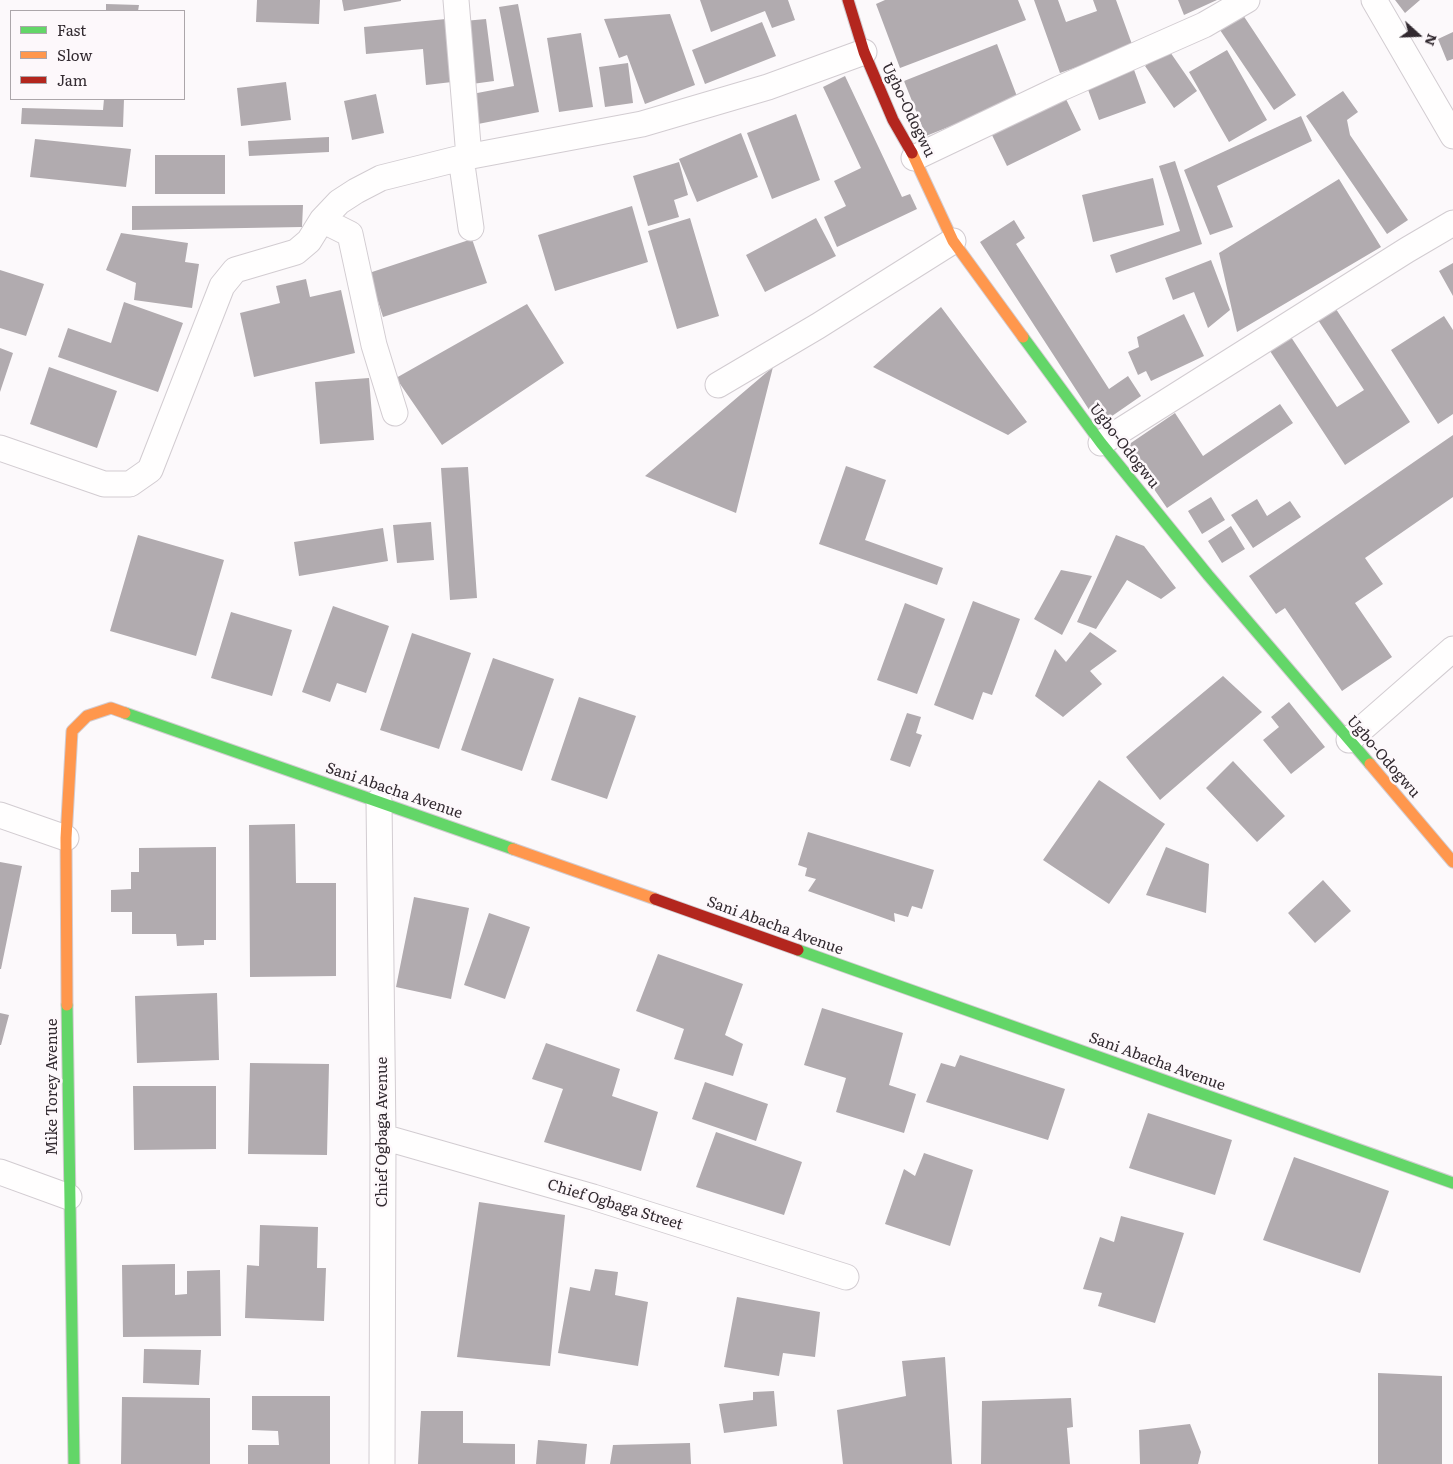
<!DOCTYPE html>
<html>
<head>
<meta charset="utf-8">
<style>
  body { margin:0 }
  #map { position:relative; width:1453px; height:1464px; overflow:hidden; background:#fcf9fb; font-family:Literata,serif }
  canvas { display:block }
  .legend { position:absolute; left:10px; top:10px; width:175px; height:90px; box-sizing:border-box; background:#fdf8fb; border:1px solid #aca6aa; margin:0; padding:6px 9px; list-style:none; font-size:15px; color:#322a30 }
  .legend li { display:flex; align-items:center; gap:10px; height:25px }
  .legend b { width:25px; border:1px solid #aca6aa }
  .north { position:absolute; left:1393px; top:10px; width:50px; height:50px; -webkit-text-stroke:4px #fdf8fb; paint-order:stroke; rotate:110deg; font-size:14px; font-weight:700; line-height:20px; text-align:center; color:#322a30 }
  .north::after { content:''; display:block; margin:auto; width:18px; height:22px; background:#322a30; clip-path:polygon(50% 0,100% 100%,50% 72%,0 100%) }
</style>
</head>
<body>
<div id="map">
<canvas width="1453" height="1464"></canvas>
<ul class="legend">
<li><b style="height:6px;background:#63d668"></b>Fast</li>
<li><b style="height:6px;background:#ff974d"></b>Slow</li>
<li><b style="height:6px;background:#b3261e"></b>Jam</li>
</ul>
<div class="north">N</div>
</div>
<script>
const context = document.querySelector('canvas').getContext('2d');
context.lineJoin = 'round';
function fillPath(path, color) {
  context.fillStyle = color;
  context.fill(path, 'evenodd');
}
function shape(rows) {
  const path = new Path2D();
  for (const r of rows) {
    path.moveTo(r[0], r[1]);
    for (let i = 2; i < r.length; i += 2) path.lineTo(r[i], r[i + 1]);
  }
  return path;
}
function trace(path, color, width, dash) {
  context.strokeStyle = color;
  context.lineWidth = width;
  context.lineCap = dash ? 'butt' : 'round';
  context.setLineDash(dash || []);
  context.stroke(path);
}
function label(font, color, halo, rows, align = 'center') {
  context.font = font + ' Literata,serif';
  context.lineWidth = 5;
  context.setLineDash([]);
  context.textBaseline = 'middle';
  context.strokeStyle = halo;
  context.fillStyle = color;
  for (const [text, x, y, turn = 0] of rows) {
    context.save();
    context.translate(x, y);
    context.rotate((+turn || 0) * Math.PI / 180);
    context.textAlign = isNaN(turn) ? turn : align;
    if (halo) context.strokeText(text, 0, 0);
    context.fillText(text, 0, 0);
    context.restore();
  }
}
const building = shape([
  [257,0,320,0,319,24,256,22],
  [342,0,401,0,401,1,344,11],
  [700,0,788,0,795,20,772,28,765,11,711,32],
  [885,0,1018,0,1026,20,900,68,876,4],
  [1034,0,1058,0,1066,22,1097,11,1093,0,1116,0,1133,47,1060,73],
  [1178,0,1217,0,1184,15],
  [1395,0,1420,0,1405,13],
  [106,4,139,5,138,11,106,11],
  [518,4,539,112,478,124,472,94,514,86,499,7],
  [670,14,695,85,645,104,627,55,619,58,604,19],
  [1243,15,1296,95,1274,110,1220,30],
  [446,19,452,82,426,85,423,49,366,54,364,27],
  [486,19,494,81,472,84,464,21],
  [762,22,776,56,705,84,692,50],
  [1453,32,1453,59,1447,61,1438,39],
  [581,33,593,107,559,112,547,38],
  [997,44,1018,99,926,136,904,81],
  [1168,49,1197,91,1174,108,1145,66],
  [1227,50,1267,120,1229,142,1189,72],
  [628,63,633,103,605,107,599,67],
  [1133,67,1146,103,1099,120,1086,84],
  [845,76,902,197,910,194,917,209,837,247,824,217,846,206,834,181,861,168,823,87],
  [286,82,291,120,241,126,237,88],
  [1343,91,1358,112,1347,120,1350,135,1408,220,1387,234,1306,116],
  [376,94,384,133,352,140,344,101],
  [1065,97,1081,130,1007,166,991,133],
  [104,99,124,99,123,127,21,124,22,108,103,110],
  [796,114,820,180,772,199,747,133],
  [1301,116,1312,141,1217,186,1233,227,1210,235,1184,170],
  [741,133,758,177,697,202,679,159],
  [329,137,329,152,249,156,248,141],
  [35,139,131,149,126,187,30,177],
  [155,155,225,155,225,194,155,194],
  [1175,161,1202,244,1116,273,1110,255,1180,231,1159,166],
  [679,162,688,195,674,200,679,217,648,226,633,176],
  [1153,178,1164,225,1093,242,1082,195],
  [1339,179,1381,247,1237,332,1219,253],
  [303,205,302,227,132,230,132,206],
  [632,206,648,262,555,291,538,235],
  [690,218,719,316,677,329,648,231],
  [816,218,836,256,765,292,746,255],
  [1014,220,1025,238,1016,244,1109,389,1128,376,1141,396,1099,425,980,242],
  [121,233,188,243,185,262,199,264,192,308,134,300,136,283,106,270],
  [472,239,487,283,383,317,369,273],
  [1211,260,1230,310,1208,328,1194,292,1173,300,1165,278],
  [1453,263,1453,296,1439,271],
  [0,270,44,284,26,336,0,328],
  [306,279,310,297,341,290,355,353,254,377,240,313,280,303,276,286],
  [124,302,183,323,158,392,58,357,68,328,111,343],
  [527,304,564,363,442,445,396,378],
  [941,307,1027,422,1008,435,873,367],
  [1336,309,1410,422,1345,465,1270,351,1291,337,1337,407,1364,390,1318,320],
  [1184,314,1204,356,1151,381,1146,371,1138,375,1128,352,1139,347,1137,337],
  [1444,316,1453,330,1453,414,1438,424,1391,350],
  [0,348,13,353,0,392],
  [49,367,117,391,97,448,30,424],
  [773,367,736,513,645,476],
  [369,378,374,440,320,444,315,382],
  [1280,404,1293,423,1167,508,1125,447,1175,413,1203,456],
  [1453,435,1453,497,1365,558,1383,584,1355,603,1392,657,1342,691,1285,608,1276,614,1249,576],
  [846,466,886,480,865,540,943,568,937,585,819,544],
  [468,467,477,598,450,600,441,468],
  [1211,497,1225,520,1202,534,1188,511],
  [1257,499,1267,516,1290,501,1301,517,1253,548,1231,515],
  [431,522,434,560,397,563,393,525],
  [1231,526,1245,549,1222,563,1208,541],
  [383,528,388,561,299,576,294,542],
  [138,535,224,560,196,656,110,631],
  [1116,535,1144,546,1176,588,1161,599,1127,580,1096,629,1077,622],
  [1061,570,1092,576,1062,635,1034,619],
  [973,601,1020,619,992,695,983,692,973,720,934,705],
  [905,603,945,619,917,694,877,680],
  [333,606,389,626,366,693,337,683,330,702,302,692],
  [231,612,292,630,272,696,211,678],
  [1090,632,1117,651,1090,671,1102,684,1063,717,1035,696,1055,649,1066,662],
  [412,633,471,653,439,749,380,730],
  [493,658,554,679,522,771,461,750],
  [1223,676,1262,712,1160,800,1126,757],
  [579,697,636,716,607,799,551,780],
  [1289,702,1325,747,1291,774,1263,740,1279,727,1271,717],
  [907,713,921,717,916,733,922,735,910,767,890,760],
  [1233,761,1285,816,1257,842,1206,788],
  [1099,780,1165,824,1109,904,1043,860],
  [295,824,296,883,336,883,336,976,250,977,249,825],
  [808,832,934,870,922,909,912,906,908,917,894,913,895,922,808,891,816,879,805,876,807,868,798,865],
  [216,847,216,940,204,940,204,945,177,946,176,934,132,934,132,912,111,912,111,890,131,889,131,872,139,872,139,848],
  [1166,847,1209,864,1206,913,1146,895],
  [0,862,22,866,1,969,0,969],
  [1323,880,1351,911,1315,943,1288,913],
  [414,897,469,908,451,999,396,987],
  [489,913,530,927,505,999,464,985],
  [658,954,743,984,725,1035,743,1044,733,1076,674,1059,684,1029,636,1011],
  [217,993,219,1060,137,1063,135,996],
  [822,1008,903,1033,889,1085,916,1094,904,1133,836,1112,846,1078,804,1065],
  [0,1013,9,1015,1,1045,0,1045],
  [546,1043,620,1069,612,1096,658,1112,641,1171,544,1142,563,1089,532,1079],
  [960,1055,1065,1089,1048,1140,926,1102,941,1063,955,1067],
  [250,1063,329,1064,327,1155,248,1154],
  [705,1082,768,1104,756,1141,692,1119],
  [133,1086,216,1086,216,1149,134,1150],
  [1148,1113,1232,1140,1215,1195,1129,1168],
  [716,1132,802,1162,784,1215,696,1187],
  [924,1153,973,1170,950,1246,885,1224,904,1169,915,1176],
  [1294,1157,1389,1191,1360,1273,1263,1240],
  [479,1202,565,1215,550,1366,457,1357],
  [1121,1216,1184,1233,1155,1323,1098,1306,1102,1293,1083,1289,1100,1237,1114,1242],
  [260,1225,318,1227,317,1268,326,1268,324,1321,245,1318,247,1265,259,1266],
  [175,1264,175,1295,187,1294,187,1271,220,1270,221,1336,123,1337,122,1265],
  [595,1269,618,1272,615,1295,648,1302,638,1366,558,1353,570,1287,590,1291],
  [737,1297,820,1312,815,1357,783,1353,779,1376,724,1367],
  [144,1349,201,1350,199,1385,143,1383],
  [945,1357,952,1464,843,1464,837,1410,906,1396,902,1361],
  [1378,1373,1442,1376,1442,1464,1378,1464],
  [774,1391,777,1426,724,1433,719,1404,753,1400,753,1392],
  [252,1396,330,1396,330,1464,248,1464,248,1445,279,1445,278,1431,252,1430],
  [122,1397,210,1398,210,1464,121,1464],
  [1071,1398,1073,1427,1067,1428,1070,1464,981,1464,982,1401],
  [421,1411,463,1411,463,1443,515,1444,515,1464,418,1464],
  [1190,1424,1201,1452,1198,1464,1140,1464,1139,1430],
  [538,1440,587,1444,585,1464,536,1464],
  [690,1443,691,1464,610,1464,613,1445]
]);
const street = shape([
  [456,0,469,157],
  [1374,0,1453,136],
  [461,158,471,228],
  [914,158,1059,89,1204,25,1247,0],
  [322,220,350,234,374,345,395,413],
  [718,385,818,326,953,241],
  [1101,443,1407,250,1453,223],
  [0,448,104,484,130,484,150,470,222,286,235,270,296,252,309,241,322,220,339,202,356,191,381,178,461,158,642,124,768,87,864,52],
  [1349,740,1453,649],
  [379,801,383,1137,382,1464],
  [0,815,66,838],
  [383,1137,593,1197,846,1277],
  [0,1172,69,1197]
]);
const fast = shape([
  [1023,337,1101,443,1208,575,1370,764],
  [125,713,513,849],
  [798,950,1453,1183],
  [67,1005,74,1464]
]);
const slow = shape([
  [912,153,953,241,1023,337],
  [1370,764,1453,862],
  [513,849,655,899],
  [67,1005,66,838,72,731,87,716,111,708,125,713]
]);
const jam = shape([
  [848,0,864,52,893,120,912,153],
  [655,899,798,950]
]);
const streetNames = [
  ["Ugbo-Odogwu",908,110,64],
  ["Ugbo-Odogwu",1124,446,52],
  ["Ugbo-Odogwu",1383,757,49],
  ["Sani Abacha Avenue",394,791,19],
  ["Sani Abacha Avenue",775,926,20],
  ["Sani Abacha Avenue",1157,1062,20],
  ["Mike Torey Avenue",53,1087,-90],
  ["Chief Ogbaga Avenue",383,1132,-90],
  ["Chief Ogbaga Street",615,1205,17]
];
fillPath(building, '#b1abaf');
trace(street, '#d2ccd1', 27);
trace(fast, '#d2ccd1', 13);
trace(slow, '#d2ccd1', 13);
trace(jam, '#d2ccd1', 13);
trace(street, '#fffefe', 25);
trace(fast, '#63d668', 11);
trace(slow, '#ff974d', 11);
trace(jam, '#b3261e', 11);
label('15px', '#322a30', '#fdf8fb', streetNames);
</script>
</body>
</html>
